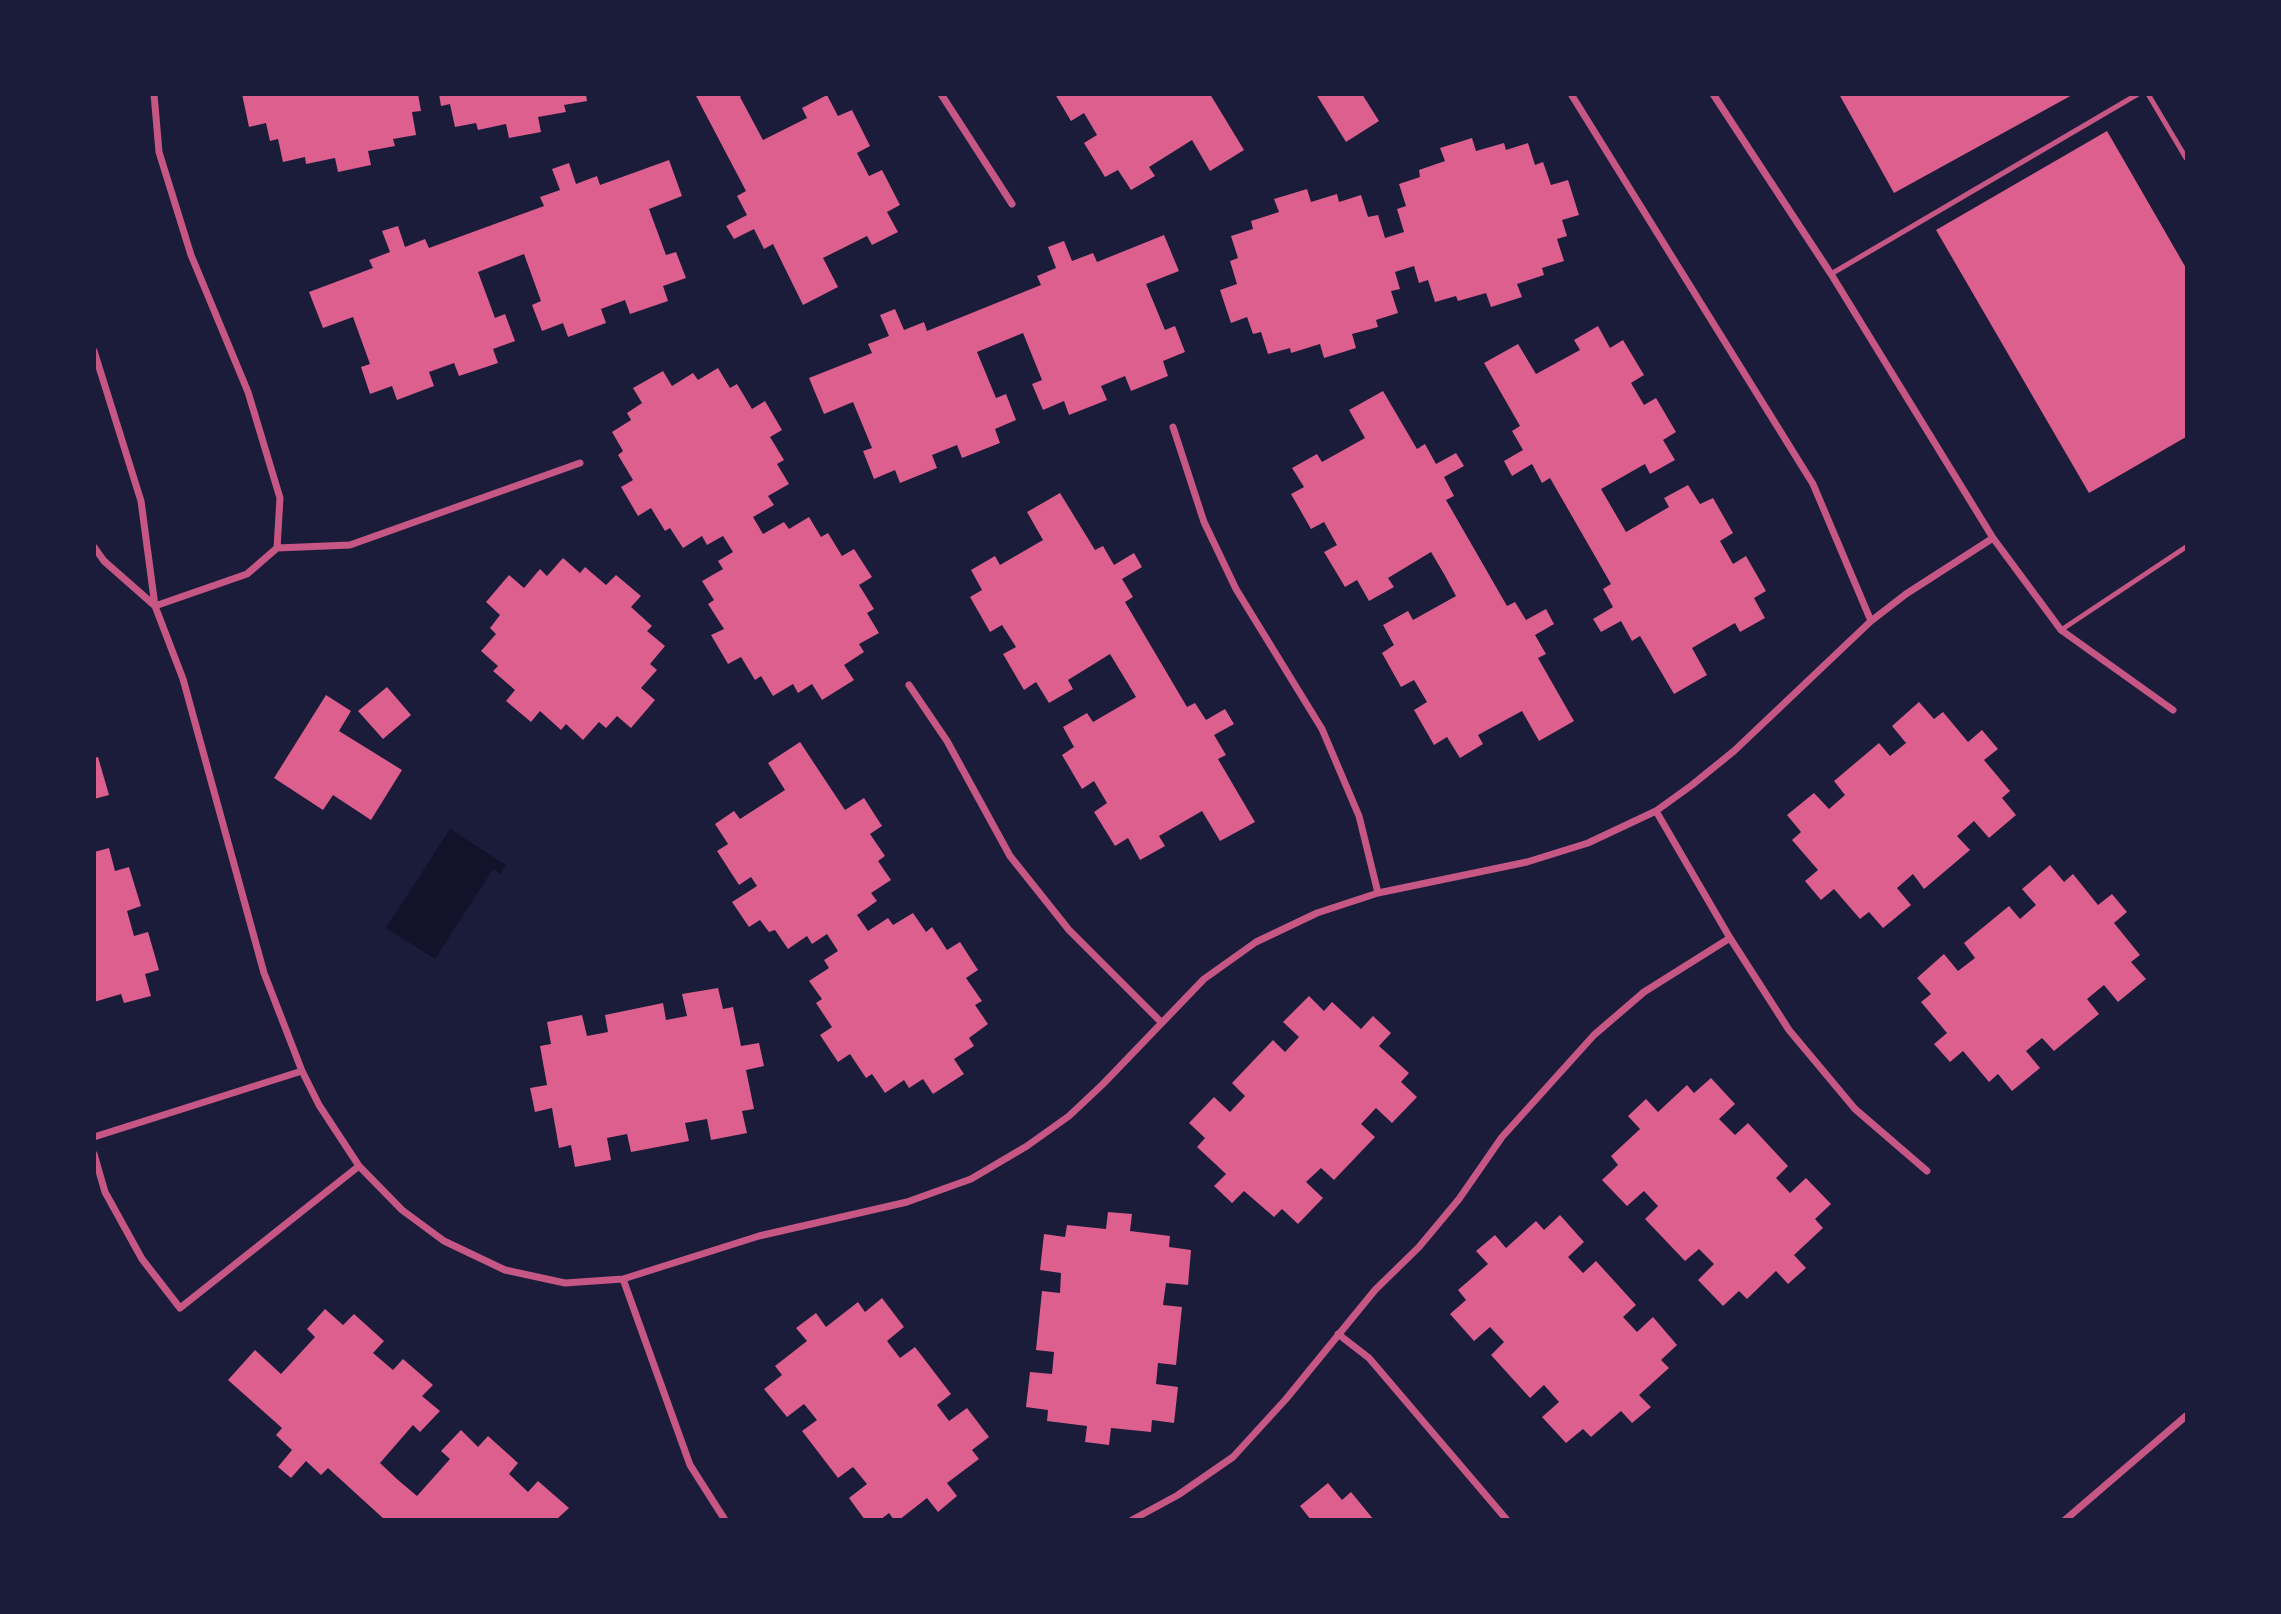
<!DOCTYPE html>
<html>
<head>
<meta charset="utf-8">
<style>
  body { margin:0 }
  #map { position:relative; width:2281px; height:1614px; overflow:hidden; background:#1b1b3a; font-family:"Sofia Sans Condensed",sans-serif }
  canvas { display:block }
  .frame { position:absolute; inset:0; border:96px solid #1b1b3a; pointer-events:none }
</style>
</head>
<body>
<div id="map">
<canvas width="2281" height="1614"></canvas>
<div class="frame"></div>
</div>
<script>
const context = document.querySelector('canvas').getContext('2d');
context.lineJoin = 'round';
function fillPath(path, color) {
  context.fillStyle = color;
  context.fill(path, 'evenodd');
}
function shape(rows) {
  const path = new Path2D();
  for (const r of rows) {
    path.moveTo(r[0], r[1]);
    for (let i = 2; i < r.length; i += 2) path.lineTo(r[i], r[i + 1]);
  }
  return path;
}
function trace(path, color, width, dash) {
  context.strokeStyle = color;
  context.lineWidth = width;
  context.lineCap = dash ? 'butt' : 'round';
  context.setLineDash(dash || []);
  context.stroke(path);
}
const water = shape([
  [450,829,506,865,500,874,493,869,435,959,386,928]
]);
const building = shape([
  [242,94,418,94,421,111,412,112,416,135,393,139,395,146,368,151,371,165,338,172,335,158,306,164,305,157,283,162,278,139,270,141,266,123,249,127],
  [439,94,586,94,587,101,564,105,566,112,538,117,541,132,509,138,506,124,478,130,476,123,455,127,450,104,441,106],
  [695,94,744,94,740,97,763,140,807,118,802,108,827,95,838,116,852,110,870,146,857,153,869,176,882,170,900,205,887,212,898,232,872,245,867,236,823,258,838,287,803,305,773,244,764,249,754,229,734,239,726,226,747,215,737,196,746,191],
  [1055,94,1210,94,1244,150,1210,171,1192,140,1149,167,1155,176,1131,190,1118,170,1105,177,1084,143,1097,135,1084,113,1071,121],
  [1316,94,1362,94,1379,121,1346,142],
  [1839,94,2074,94,1894,193],
  [2107,131,2186,268,2186,437,2089,493,1936,230],
  [1472,138,1476,151,1504,143,1506,150,1528,143,1535,165,1543,162,1551,185,1568,180,1579,215,1562,220,1567,236,1557,239,1564,261,1542,268,1544,275,1517,284,1522,297,1491,307,1486,293,1458,301,1456,296,1435,302,1428,280,1419,283,1414,266,1395,272,1400,289,1391,291,1398,313,1376,320,1378,327,1352,334,1356,348,1324,358,1320,344,1291,353,1290,348,1268,354,1261,332,1253,334,1247,317,1231,323,1220,290,1237,284,1230,261,1238,258,1231,236,1253,229,1251,221,1279,212,1274,199,1307,189,1311,202,1337,194,1339,202,1361,195,1368,217,1378,215,1385,238,1404,232,1397,209,1406,206,1399,184,1420,177,1419,170,1445,161,1440,148],
  [669,160,682,196,649,209,666,255,676,252,686,278,663,286,668,301,630,314,625,300,601,309,606,323,568,337,563,323,542,331,532,305,541,301,524,254,478,272,495,318,505,314,515,341,493,349,498,363,459,376,454,363,429,372,434,386,397,400,392,386,370,394,361,367,370,364,353,317,323,328,309,292,373,268,369,260,390,252,382,231,398,226,405,247,425,239,429,248,544,206,540,197,560,190,552,169,569,163,576,184,597,176,600,185],
  [1164,235,1179,271,1146,284,1165,330,1175,326,1185,352,1163,361,1168,376,1131,391,1125,376,1101,386,1107,400,1069,415,1064,401,1043,410,1032,384,1042,380,1023,333,977,352,996,398,1006,394,1016,420,995,429,1000,443,962,458,957,445,932,455,937,468,900,483,895,470,874,479,863,451,872,448,853,402,824,414,809,378,872,353,868,344,889,336,880,315,895,309,904,330,924,322,927,331,1041,285,1037,276,1056,268,1048,247,1064,241,1072,261,1093,253,1097,262],
  [1598,326,1610,348,1623,340,1644,375,1631,383,1644,405,1656,398,1676,432,1663,440,1675,460,1650,474,1645,464,1601,489,1626,532,1669,507,1664,498,1688,485,1700,504,1713,498,1733,533,1720,541,1733,564,1746,556,1766,591,1754,598,1765,618,1740,632,1735,623,1692,648,1707,675,1674,694,1640,636,1632,641,1621,621,1601,632,1593,619,1613,607,1603,589,1611,584,1550,478,1542,483,1532,464,1512,476,1504,461,1523,450,1512,431,1520,426,1484,363,1518,344,1536,374,1580,350,1574,340],
  [718,368,730,388,737,384,752,409,765,401,782,430,770,437,784,460,777,464,789,484,768,496,774,505,753,517,763,534,784,522,789,529,809,517,821,537,828,533,842,556,854,549,872,577,859,585,874,609,867,613,879,633,859,644,864,652,844,665,854,680,822,700,812,684,798,693,793,684,773,696,761,676,755,680,741,657,728,664,711,635,724,629,708,604,714,600,702,581,723,569,718,561,733,552,723,536,707,545,702,536,683,548,670,528,665,531,651,508,638,516,621,487,633,480,618,455,623,451,612,432,631,420,627,413,642,403,633,388,663,371,672,386,693,373,698,380],
  [1383,391,1417,449,1425,444,1436,464,1456,453,1464,466,1444,477,1454,496,1446,500,1507,606,1515,602,1526,620,1546,609,1554,624,1535,635,1546,654,1538,658,1574,721,1539,741,1522,711,1478,735,1483,744,1460,758,1447,737,1434,745,1414,710,1427,702,1414,680,1401,687,1382,653,1394,645,1383,625,1408,611,1413,620,1456,596,1444,574,1431,552,1388,578,1394,587,1369,601,1357,580,1345,587,1324,552,1337,545,1324,522,1311,529,1291,494,1304,487,1292,468,1317,454,1322,462,1365,438,1349,410],
  [1060,493,1095,550,1103,546,1114,565,1134,553,1142,567,1122,579,1133,597,1125,602,1187,707,1195,703,1206,720,1225,709,1234,724,1214,735,1226,755,1218,759,1255,822,1220,841,1202,811,1159,836,1165,846,1140,860,1128,838,1115,846,1094,812,1107,803,1094,781,1082,789,1062,755,1074,747,1063,727,1087,713,1093,722,1136,697,1110,654,1068,680,1073,689,1049,703,1036,682,1024,690,1003,654,1016,647,1002,625,990,632,970,597,982,590,971,570,995,556,1000,565,1043,540,1027,512],
  [563,558,580,573,585,567,606,585,616,575,641,596,631,607,652,626,647,631,665,646,650,664,657,670,641,688,655,700,631,728,617,716,606,728,599,722,583,740,566,724,561,730,540,711,531,722,506,701,515,690,493,671,498,666,481,651,496,634,490,628,500,615,486,602,509,575,524,588,540,569,547,576],
  [387,687,411,715,383,739,358,711],
  [326,695,351,711,339,731,402,770,371,820,333,795,323,810,274,778],
  [1919,702,1934,719,1943,712,1968,742,1982,730,1998,749,1984,760,2010,791,2002,798,2016,815,1989,838,1974,821,1957,836,1970,850,1924,889,1913,874,1897,888,1911,905,1883,928,1869,912,1860,919,1834,889,1821,900,1805,881,1818,870,1792,840,1801,832,1787,815,1814,793,1829,809,1845,795,1834,781,1879,743,1890,756,1906,743,1892,726],
  [800,742,845,810,864,798,882,826,870,834,885,856,878,861,891,880,871,893,877,901,857,915,868,931,888,918,893,925,913,913,926,932,932,927,947,950,960,942,978,970,966,978,982,1001,975,1005,988,1024,969,1038,974,1046,954,1059,964,1074,933,1094,923,1079,909,1088,904,1080,885,1093,872,1074,866,1078,850,1054,838,1062,820,1035,832,1027,816,1003,822,999,809,981,829,968,824,960,838,951,827,934,812,944,807,936,788,949,775,930,769,932,760,920,749,927,732,902,757,886,751,877,739,885,717,851,728,844,715,824,734,811,740,819,785,790,768,763],
  [98,757,109,795,94,799,94,758],
  [109,848,115,871,129,867,141,906,127,911,134,936,148,932,159,970,145,974,151,996,124,1003,121,994,94,1002,94,852],
  [2050,865,2064,882,2073,874,2098,905,2112,894,2127,912,2114,923,2140,955,2131,962,2146,979,2118,1002,2104,985,2087,999,2099,1014,2054,1051,2042,1038,2026,1051,2040,1068,2012,1091,1998,1074,1989,1082,1963,1051,1950,1062,1934,1044,1947,1033,1921,1002,1931,994,1917,978,1944,954,1958,971,1975,958,1964,943,2009,906,2020,919,2036,905,2022,889],
  [718,988,723,1009,733,1007,741,1046,759,1043,764,1066,746,1070,754,1109,742,1111,747,1133,711,1140,707,1119,685,1123,689,1141,631,1152,627,1134,607,1138,611,1160,575,1167,571,1145,559,1148,552,1108,535,1112,530,1088,547,1085,540,1046,551,1044,547,1022,582,1015,587,1036,608,1032,605,1015,663,1003,666,1020,687,1016,682,994],
  [1309,996,1324,1011,1332,1002,1361,1029,1373,1016,1391,1033,1379,1046,1409,1073,1401,1082,1417,1097,1392,1123,1376,1108,1361,1124,1375,1137,1334,1180,1321,1168,1306,1182,1323,1198,1298,1224,1282,1209,1274,1217,1244,1191,1232,1203,1214,1186,1226,1174,1197,1147,1205,1138,1189,1123,1214,1097,1230,1112,1245,1096,1232,1083,1273,1040,1285,1052,1299,1037,1283,1022],
  [1711,1078,1735,1104,1719,1119,1735,1135,1748,1123,1788,1166,1776,1178,1790,1193,1806,1178,1831,1204,1815,1219,1823,1228,1794,1255,1806,1268,1788,1284,1776,1271,1747,1299,1739,1291,1723,1306,1698,1280,1714,1264,1699,1249,1685,1261,1645,1219,1658,1206,1644,1191,1627,1206,1602,1180,1618,1165,1611,1156,1640,1129,1628,1116,1646,1099,1658,1112,1687,1085,1694,1093],
  [1108,1212,1132,1214,1130,1231,1170,1236,1169,1247,1191,1250,1188,1285,1166,1283,1163,1305,1182,1307,1176,1365,1158,1363,1156,1384,1178,1387,1174,1423,1152,1420,1151,1432,1111,1428,1109,1445,1085,1442,1087,1426,1047,1421,1048,1410,1026,1407,1030,1372,1052,1374,1054,1352,1036,1350,1042,1291,1060,1293,1061,1273,1040,1270,1044,1234,1065,1237,1067,1225,1106,1229],
  [1560,1215,1584,1242,1568,1257,1583,1273,1596,1261,1636,1305,1623,1317,1637,1332,1653,1317,1677,1345,1661,1360,1669,1368,1639,1395,1651,1407,1632,1423,1621,1411,1591,1437,1583,1429,1566,1443,1542,1417,1559,1402,1544,1385,1530,1398,1491,1355,1504,1342,1490,1327,1474,1341,1450,1314,1466,1300,1458,1290,1488,1264,1476,1251,1495,1235,1506,1248,1536,1221,1544,1230],
  [882,1298,904,1327,887,1341,900,1358,915,1347,951,1394,937,1405,949,1421,967,1408,989,1437,972,1450,979,1459,947,1483,957,1496,938,1512,927,1498,899,1520,894,1520,889,1513,880,1520,865,1520,849,1498,867,1484,853,1467,838,1478,802,1431,817,1420,804,1404,787,1417,764,1389,782,1375,775,1366,807,1341,796,1328,816,1313,826,1327,858,1302,865,1312],
  [325,1309,343,1325,354,1314,384,1341,373,1353,393,1370,403,1359,433,1385,422,1396,440,1411,420,1432,413,1425,380,1463,398,1480,417,1496,450,1459,441,1451,461,1430,478,1447,488,1436,518,1463,509,1474,528,1492,538,1481,569,1508,558,1518,560,1520,385,1520,328,1468,321,1475,306,1461,291,1478,278,1467,292,1450,276,1435,282,1428,228,1380,255,1350,281,1374,315,1337,307,1329],
  [1328,1483,1342,1500,1351,1492,1374,1520,1311,1520,1300,1506]
]);
const service = shape([
  [2148,94,2186,158],
  [1831,274,2138,94],
  [2061,630,2186,547]
]);
const minor = shape([
  [154,94,159,152,191,255,248,392,280,498,277,548,247,574,155,606],
  [941,94,1012,204],
  [1571,94,1813,484,1871,621],
  [1713,94,1831,274,1993,538,2061,630,2173,710],
  [94,351,141,501,155,606,183,679,264,973,302,1071,319,1105,359,1166,402,1210,444,1241,505,1270,565,1283,623,1279,759,1236,907,1202,971,1179,1027,1146,1069,1116,1103,1084,1204,979,1256,942,1317,913,1378,893,1527,862,1588,843,1656,811,1692,785,1734,751,1871,621,1906,594,1993,538],
  [1173,427,1204,522,1236,589,1322,729,1359,816,1378,893],
  [94,547,104,561,154,605],
  [277,548,350,545,580,463],
  [909,685,947,741,1010,856,1069,930,1161,1022],
  [1656,811,1730,938,1789,1030,1855,1109,1927,1171],
  [94,1137,302,1071],
  [94,1154,105,1192,142,1259,180,1308,359,1166],
  [623,1279,690,1465,725,1520],
  [1338,1334,1369,1358,1507,1520],
  [1132,1520,1178,1495,1233,1457,1286,1399,1375,1290,1419,1247,1459,1199,1502,1137,1594,1035,1644,992,1730,938],
  [2065,1520,2186,1416]
]);
fillPath(water, '#12122b');
fillPath(building, '#dd5f8e');
trace(service, '#c65784', 5);
trace(minor, '#c65784', 7);
</script>
</body>
</html>
